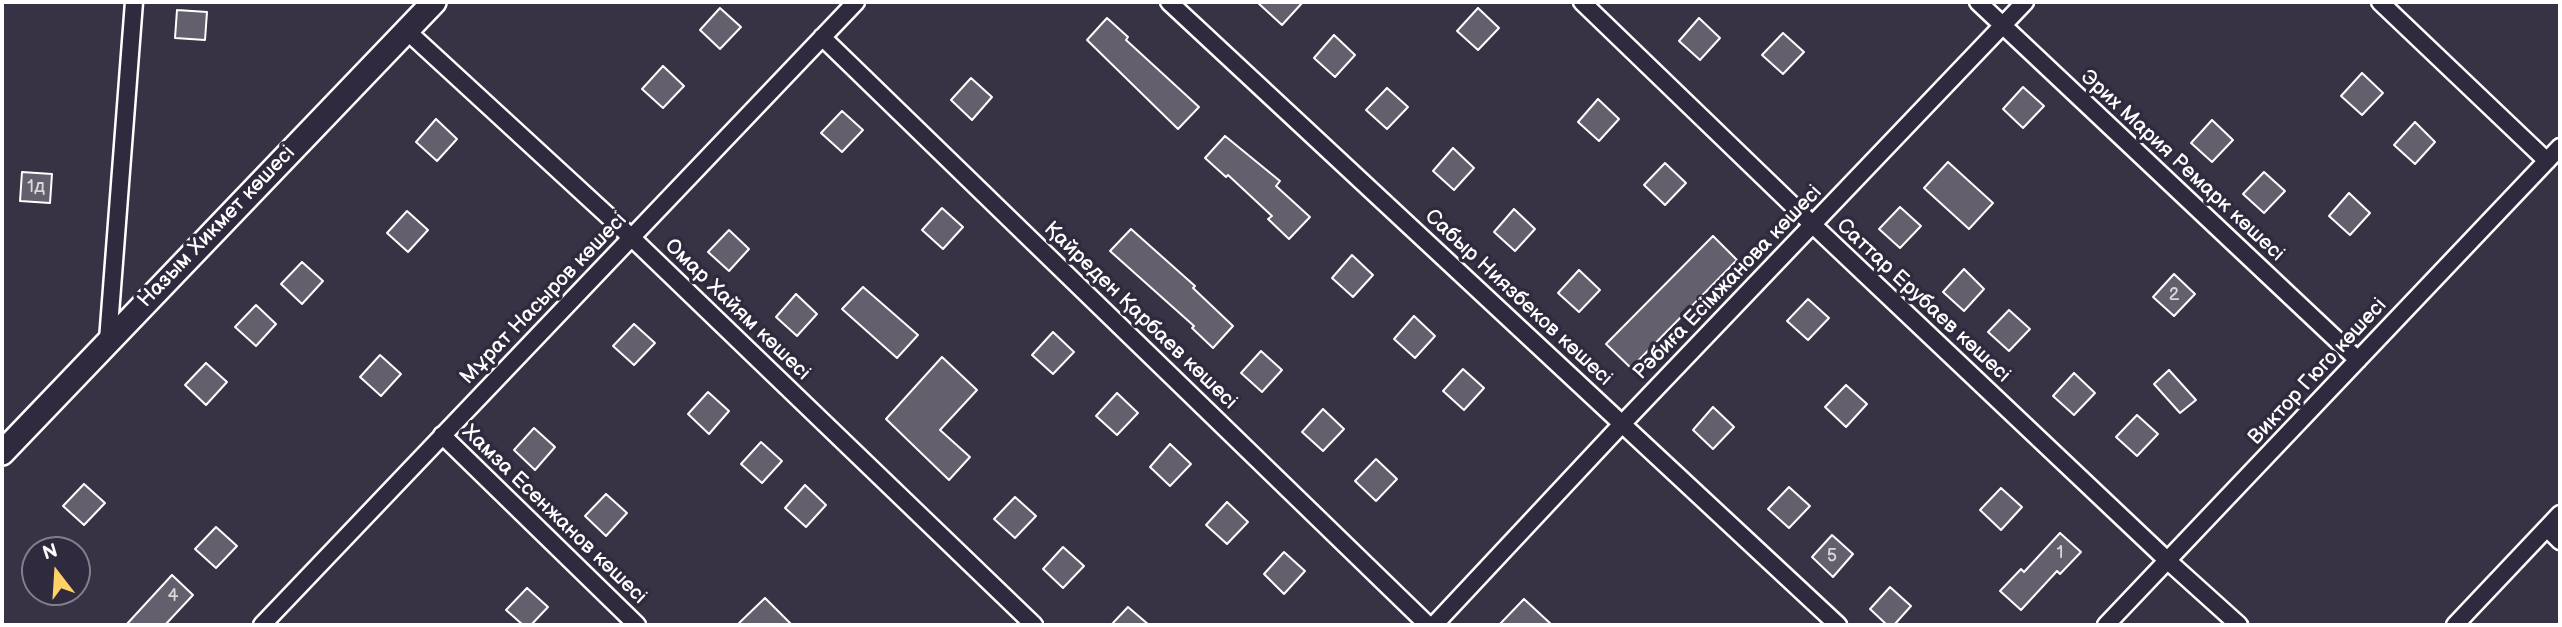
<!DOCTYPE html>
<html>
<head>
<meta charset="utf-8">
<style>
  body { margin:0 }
  #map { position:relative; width:2562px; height:627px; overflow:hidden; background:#373345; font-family:"Balsamiq Sans",sans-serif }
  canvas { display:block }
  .frame { position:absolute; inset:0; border:4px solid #fff; pointer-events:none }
  .north { position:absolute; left:21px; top:536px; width:70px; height:70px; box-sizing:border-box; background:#2f2a3d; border:2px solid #827f8b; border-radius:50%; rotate:343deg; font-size:19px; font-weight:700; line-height:28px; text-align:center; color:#fff }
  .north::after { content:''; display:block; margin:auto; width:24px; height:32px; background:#ffd166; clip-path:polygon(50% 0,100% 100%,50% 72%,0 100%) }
</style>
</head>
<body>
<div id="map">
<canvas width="2562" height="627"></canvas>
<div class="frame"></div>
<div class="north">N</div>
</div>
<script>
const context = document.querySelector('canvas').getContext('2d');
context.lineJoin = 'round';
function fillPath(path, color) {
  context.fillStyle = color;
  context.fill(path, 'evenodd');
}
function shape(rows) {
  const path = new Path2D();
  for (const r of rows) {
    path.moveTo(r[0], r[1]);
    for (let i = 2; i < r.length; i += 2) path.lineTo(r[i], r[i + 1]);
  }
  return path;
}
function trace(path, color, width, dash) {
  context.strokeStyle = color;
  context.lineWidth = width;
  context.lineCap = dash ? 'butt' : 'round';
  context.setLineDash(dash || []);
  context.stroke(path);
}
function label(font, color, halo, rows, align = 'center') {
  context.font = font + ' "Balsamiq Sans",sans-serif';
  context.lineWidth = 7;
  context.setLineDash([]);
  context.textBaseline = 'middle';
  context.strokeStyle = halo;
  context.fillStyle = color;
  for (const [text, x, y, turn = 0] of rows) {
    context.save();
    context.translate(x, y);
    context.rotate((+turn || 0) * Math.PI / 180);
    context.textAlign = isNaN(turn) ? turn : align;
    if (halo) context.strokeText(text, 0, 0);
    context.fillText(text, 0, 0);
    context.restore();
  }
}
const building = shape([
  [1257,2,1303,2,1282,25,1257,2],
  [720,8,741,27,720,49,700,30,720,8],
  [1478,8,1499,28,1478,50,1457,31,1478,8],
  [177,10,207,12,205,40,175,38,177,10],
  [1107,18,1128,37,1126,40,1199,107,1178,129,1087,40,1107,18],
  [1699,18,1720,38,1700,60,1679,41,1699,18],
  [1783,33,1804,52,1783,74,1762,55,1783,33],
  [1334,35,1355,55,1335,77,1314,58,1334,35],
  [663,66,684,86,663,108,642,89,663,66],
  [2362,73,2383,93,2362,115,2341,96,2362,73],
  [971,78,992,97,972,120,951,100,971,78],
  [2023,87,2044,106,2023,128,2003,109,2023,87],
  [1387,88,1408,107,1387,129,1366,110,1387,88],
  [1598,99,1619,119,1599,141,1578,122,1598,99],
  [842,111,863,130,842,152,821,133,842,111],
  [436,119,457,139,437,161,416,142,436,119],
  [2212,120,2233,140,2212,162,2191,143,2212,120],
  [2415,122,2435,142,2415,164,2394,145,2415,122],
  [1225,136,1280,181,1276,186,1310,217,1289,239,1268,219,1272,216,1228,175,1226,177,1205,158,1225,136],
  [1453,148,1474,168,1454,190,1433,171,1453,148],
  [1948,162,1993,203,1969,229,1924,188,1948,162],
  [1665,163,1686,183,1665,205,1644,185,1665,163],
  [22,172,52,174,50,203,20,201,22,172],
  [2264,172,2285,191,2264,213,2243,194,2264,172],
  [2349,193,2370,213,2350,235,2329,216,2349,193],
  [1900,207,1921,226,1900,248,1879,229,1900,207],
  [942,208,963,227,943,249,922,230,942,208],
  [1514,209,1535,229,1515,251,1494,232,1514,209],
  [407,211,428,230,408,252,387,233,407,211],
  [1131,229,1195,286,1193,288,1233,326,1213,348,1192,328,1194,326,1110,251,1131,229],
  [729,230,749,249,729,271,708,252,729,230],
  [1713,236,1737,260,1631,368,1606,344,1713,236],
  [1352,255,1373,275,1353,297,1332,278,1352,255],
  [302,262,323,281,302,304,281,284,302,262],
  [1964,269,1984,289,1964,311,1943,292,1964,269],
  [1579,270,1600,290,1579,312,1558,293,1579,270],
  [2174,274,2195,294,2174,316,2153,297,2174,274],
  [863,287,918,335,897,358,842,309,863,287],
  [796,294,817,314,797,336,776,317,796,294],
  [1808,299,1829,318,1808,340,1787,321,1808,299],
  [256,305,276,324,256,346,235,327,256,305],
  [2009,310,2030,329,2009,351,1988,332,2009,310],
  [1414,316,1435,336,1415,358,1394,339,1414,316],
  [634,324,655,343,634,365,613,346,634,324],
  [1053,332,1074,352,1053,374,1032,355,1053,332],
  [1261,351,1282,370,1262,392,1241,373,1261,351],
  [380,355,401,374,381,396,360,377,380,355],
  [942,357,977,390,940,430,970,457,949,480,886,419,942,357],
  [206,363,227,382,206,405,185,385,206,363],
  [1463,369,1484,388,1464,410,1443,391,1463,369],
  [2169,370,2196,400,2180,413,2154,384,2169,370],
  [2074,373,2095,393,2074,415,2053,396,2074,373],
  [1846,385,1867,404,1846,427,1825,407,1846,385],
  [708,392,729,411,709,434,688,414,708,392],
  [1117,393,1138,413,1117,435,1096,416,1117,393],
  [1713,407,1734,427,1713,449,1693,430,1713,407],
  [1323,409,1344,429,1323,451,1302,432,1323,409],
  [2137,415,2158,434,2137,456,2116,437,2137,415],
  [534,428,555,447,535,470,514,450,534,428],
  [761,442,782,461,762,483,741,464,761,442],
  [1170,444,1191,464,1170,486,1150,467,1170,444],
  [1376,459,1397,479,1376,501,1355,481,1376,459],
  [84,484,105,503,84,525,63,506,84,484],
  [805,485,826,505,806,527,785,508,805,485],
  [1789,487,1810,506,1789,528,1768,509,1789,487],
  [2001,488,2022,507,2001,530,1980,510,2001,488],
  [606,494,627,513,606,536,585,516,606,494],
  [1015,497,1036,516,1015,538,994,519,1015,497],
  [1227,502,1248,522,1227,544,1206,525,1227,502],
  [216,527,237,546,216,568,195,549,216,527],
  [2060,533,2081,552,2060,574,2057,571,2021,610,2000,591,2021,569,2024,572,2060,533],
  [1832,535,1853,554,1833,577,1812,557,1832,535],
  [1063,547,1084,566,1063,588,1043,569,1063,547],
  [1284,552,1305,571,1284,594,1264,574,1284,552],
  [172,575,193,595,165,625,126,625,172,575],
  [1890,587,1911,606,1894,625,1887,625,1870,609,1890,587],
  [527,588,548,607,531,625,523,625,506,610,527,588],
  [765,598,792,625,737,625,765,598],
  [1524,599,1552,625,1499,625,1524,599],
  [1128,607,1149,625,1111,625,1128,607]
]);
const street = shape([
  [1169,2,1838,625],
  [1582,2,1812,224,2168,561,2239,625],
  [1978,2,2358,360],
  [2380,2,2547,161],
  [407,31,631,237,1034,625],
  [822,37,1428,625],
  [108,340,134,2],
  [442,435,637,625],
  [2547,528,2560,541],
  [262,625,856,2],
  [1434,625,1622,424,2025,2],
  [2106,625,2560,147],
  [2455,625,2560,514]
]);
const secondary = shape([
  [2,453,434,2]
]);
const numberNames = [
  ["1д",36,187],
  ["2",2174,295],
  ["1",2060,553],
  ["5",1832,556],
  ["4",173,596]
];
const streetNames = [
  ["Эрих Мария Ремарк көшесі",2182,166,43],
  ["Назым Хикмет көшесі",217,227,-46],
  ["Рәбиға Есімжанова көшесі",1728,283,-46],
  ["Сабыр Ниязбеков көшесі",1518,298,43],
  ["Мұрат Насыров көшесі",544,299,-46],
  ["Саттар Ерубаев көшесі",1923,301,43],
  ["Омар Хайям көшесі",737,310,44],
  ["Қайреден Қарбаев көшесі",1140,316,44],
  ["Виктор Гюго көшесі",2318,372,-47],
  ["Хамза Есенжанов көшесі",554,515,44]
];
fillPath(building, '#635f6d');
trace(building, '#fff', 2);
trace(street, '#fff', 21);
trace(secondary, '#fff', 28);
trace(street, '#2f2a3d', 16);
trace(secondary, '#2f2a3d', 23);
label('18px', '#d8d7da', null, numberNames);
label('21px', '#fff', '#2f2a3d', streetNames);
</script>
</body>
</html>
